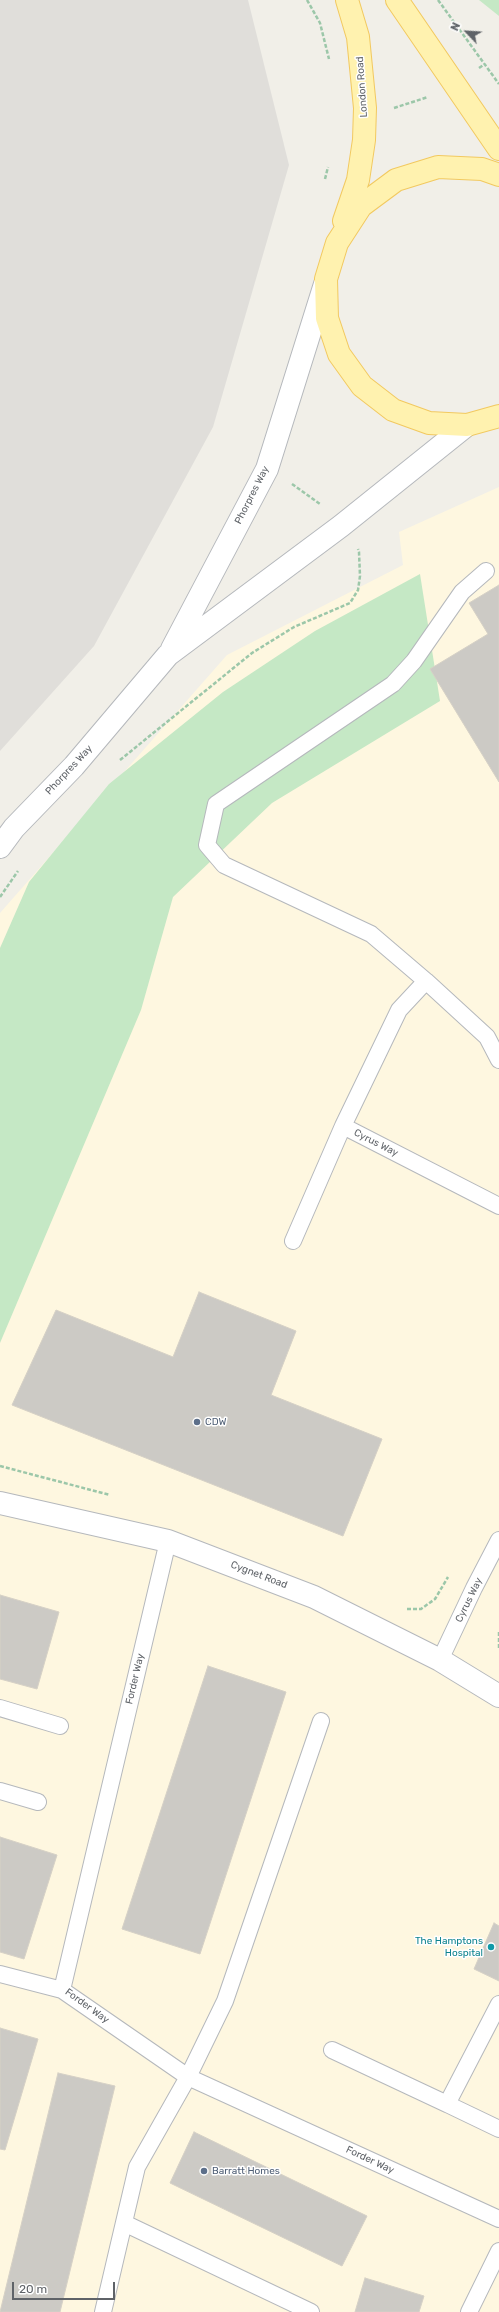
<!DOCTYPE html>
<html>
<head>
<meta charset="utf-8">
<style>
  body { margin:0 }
  #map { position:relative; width:499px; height:2312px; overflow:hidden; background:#f1efe8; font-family:Rubik,sans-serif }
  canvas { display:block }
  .north { position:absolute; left:447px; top:12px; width:40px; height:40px; -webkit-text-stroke:3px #fff; paint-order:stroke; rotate:295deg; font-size:11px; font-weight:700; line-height:16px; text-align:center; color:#5f6368 }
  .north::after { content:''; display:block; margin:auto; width:14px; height:18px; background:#5f6368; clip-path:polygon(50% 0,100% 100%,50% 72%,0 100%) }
  .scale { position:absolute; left:12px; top:2282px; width:103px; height:18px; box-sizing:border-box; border:2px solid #5f6368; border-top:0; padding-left:5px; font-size:12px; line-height:14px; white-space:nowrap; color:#5f6368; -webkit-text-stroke:3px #fff; paint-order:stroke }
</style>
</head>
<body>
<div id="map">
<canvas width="499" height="2312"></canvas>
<div class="north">N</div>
<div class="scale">20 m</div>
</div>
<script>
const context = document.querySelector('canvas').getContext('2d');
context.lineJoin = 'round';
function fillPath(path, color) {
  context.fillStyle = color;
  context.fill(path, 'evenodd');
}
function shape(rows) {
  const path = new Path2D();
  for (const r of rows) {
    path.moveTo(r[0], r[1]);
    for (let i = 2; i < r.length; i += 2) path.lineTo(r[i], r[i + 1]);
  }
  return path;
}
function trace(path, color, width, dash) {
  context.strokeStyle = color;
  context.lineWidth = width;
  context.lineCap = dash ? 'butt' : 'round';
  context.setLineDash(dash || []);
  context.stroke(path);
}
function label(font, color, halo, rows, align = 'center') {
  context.font = font + ' Rubik,sans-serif';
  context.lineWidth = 3;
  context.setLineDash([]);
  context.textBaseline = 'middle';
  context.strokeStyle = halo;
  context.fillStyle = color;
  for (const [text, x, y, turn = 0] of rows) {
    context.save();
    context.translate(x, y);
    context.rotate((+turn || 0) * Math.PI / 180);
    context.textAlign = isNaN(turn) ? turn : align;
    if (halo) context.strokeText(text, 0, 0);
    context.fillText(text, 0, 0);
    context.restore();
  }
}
const commercial = shape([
  [499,487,499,2312,0,2312,0,913,227,655,403,565,399,532]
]);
const industrial = shape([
  [0,0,248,0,289,165,213,427,94,646,0,751]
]);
const green = shape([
  [479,0,499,0,499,16],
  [420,574,440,701,272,803,173,897,141,1010,0,1343,0,948,29,882,109,784,223,692,315,631]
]);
const building = shape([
  [499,585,499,782,430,669,488,634,469,603,499,585],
  [199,1292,296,1331,271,1395,382,1439,343,1536,12,1405,56,1310,173,1357,199,1292],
  [0,1595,59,1612,37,1689,0,1679,0,1595],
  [208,1666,286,1692,200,1954,122,1929,208,1666],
  [0,1837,57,1855,24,1959,0,1952,0,1837],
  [494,1923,499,1926,499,1981,474,1969,494,1923],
  [0,2028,38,2039,5,2150,0,2149,0,2028],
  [58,2073,115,2086,60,2312,0,2312,58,2073],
  [194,2132,367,2216,342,2266,170,2183,194,2132],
  [365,2278,424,2296,419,2312,355,2312,365,2278]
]);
const path = shape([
  [307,0,320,23,329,59],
  [438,0,499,84],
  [479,68,485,64],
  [394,108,428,97],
  [325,179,328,167],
  [292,484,320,504],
  [120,760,252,653,294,627,350,603,358,590,360,576,359,552,358,549],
  [0,897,18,871],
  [0,1466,110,1495],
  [407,1609,421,1609,435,1599,448,1577],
  [499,1632,499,1650]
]);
const service = shape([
  [486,571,462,592,414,661,393,684,216,804,207,845,224,865,371,934,426,981,487,1037,499,1060],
  [343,1126,399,1010,426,981],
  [293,1241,343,1126,499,1206],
  [168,1541,62,1990,188,2077,499,2219],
  [440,1660,474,1588,499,1540],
  [0,1708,60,1726],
  [0,1791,38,1802],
  [0,1974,62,1990],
  [499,2004,447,2104,499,2129],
  [332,2050,447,2104],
  [124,2223,311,2312],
  [103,2312,137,2167,188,2077,225,2001,321,1721],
  [469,2312,499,2251]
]);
const minor = shape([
  [0,1503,168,1541,314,1597,440,1660,499,1696]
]);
const tertiary = shape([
  [172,649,267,469,325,284],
  [0,847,14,828,74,766,168,655,341,526,467,425]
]);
const primary = shape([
  [397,0,499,149],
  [499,175,482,169,438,167,396,180,361,206,337,243,326,279,327,318,339,354,362,386,393,410,429,423,467,425,499,416],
  [344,221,358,180,364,140,365,108,358,37,347,0]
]);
const markers = [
  [197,1422,4,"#5c6f8a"],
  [491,1947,4,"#0f9aa8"],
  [204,2171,4,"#5c6f8a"]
];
const streetNames = [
  ["London Road",362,87,-94],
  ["Phorpres Way",252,495,-63],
  ["Phorpres Way",69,770,-47],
  ["Cyrus Way",376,1143,27],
  ["Cygnet Road",259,1575,21],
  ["Cyrus Way",469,1600,-64],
  ["Forder Way",135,1679,-77],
  ["Forder Way",87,2006,36],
  ["Forder Way",370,2160,25]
];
const serviceNames = [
  ["CDW",205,1422],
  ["Barratt Homes",212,2171]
];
const cultureNames = [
  ["The Hamptons",483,1941],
  ["Hospital",483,1953]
];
fillPath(commercial, '#fef7e0');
fillPath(industrial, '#e0deda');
fillPath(green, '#c5e8c5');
fillPath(building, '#cccac5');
trace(building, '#d6d1c6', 1);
trace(service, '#b5b8bc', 18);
trace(minor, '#b5b8bc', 24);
trace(tertiary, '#b5b8bc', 24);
trace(primary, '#f2c960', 24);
trace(path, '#9cc7a9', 2.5, [4, 2]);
trace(service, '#fff', 16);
trace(minor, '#fff', 22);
trace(tertiary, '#fff', 22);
trace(primary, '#fff2af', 22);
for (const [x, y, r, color] of markers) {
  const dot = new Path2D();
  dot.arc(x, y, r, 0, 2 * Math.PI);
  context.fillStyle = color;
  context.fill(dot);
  trace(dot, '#fff', 1.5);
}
label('10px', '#5f6368', '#fff', streetNames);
label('10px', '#4e5e75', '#fff', serviceNames, 'left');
label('10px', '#0d838f', '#fff', cultureNames, 'right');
</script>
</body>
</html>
